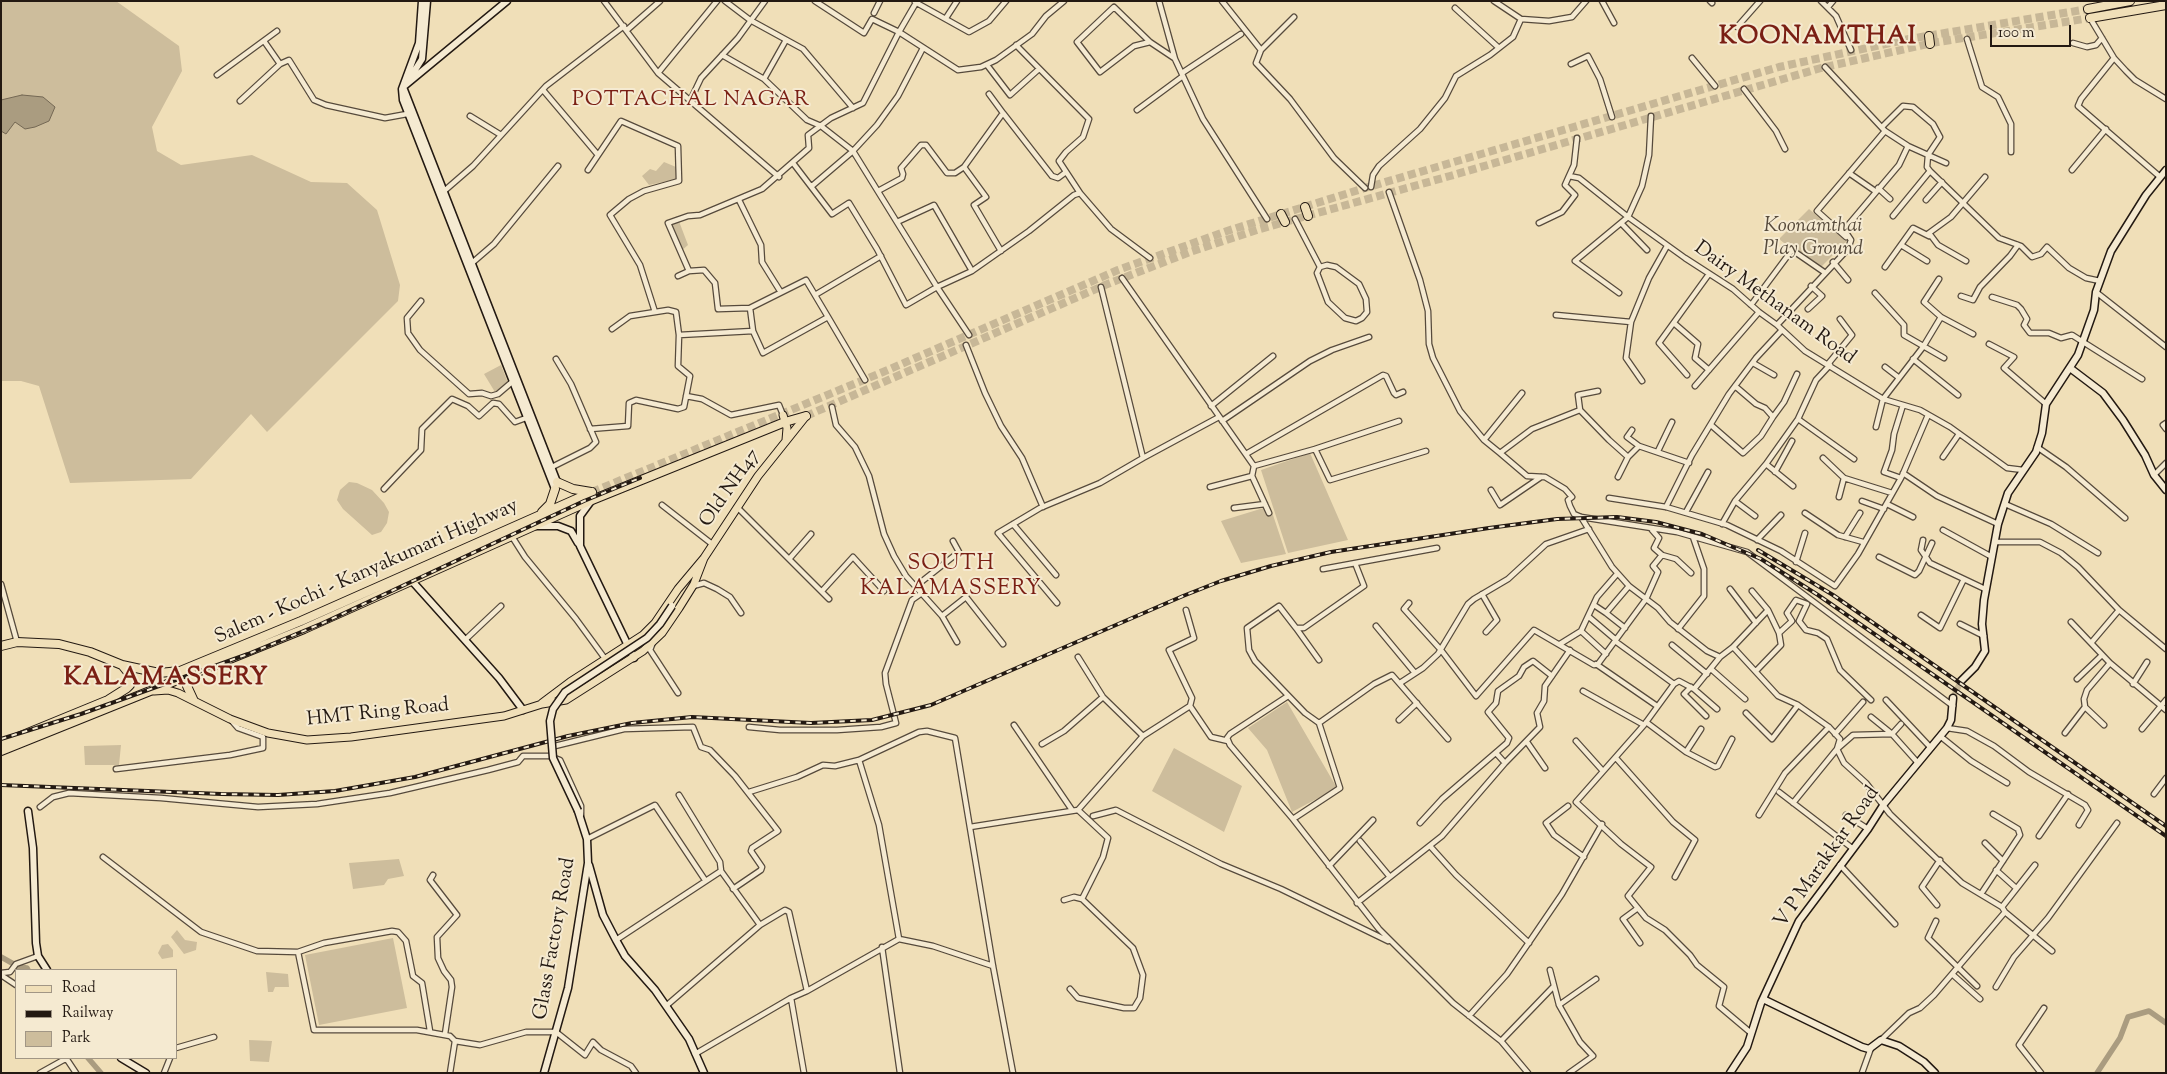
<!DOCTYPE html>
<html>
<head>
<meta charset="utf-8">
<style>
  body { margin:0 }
  #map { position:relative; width:2167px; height:1074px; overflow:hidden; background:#f0dfb8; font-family:"Sorts Mill Goudy",serif }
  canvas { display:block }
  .frame { position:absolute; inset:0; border:2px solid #231912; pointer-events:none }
  .legend { position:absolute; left:15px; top:969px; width:162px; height:90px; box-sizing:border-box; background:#f5ead1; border:1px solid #a19685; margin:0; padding:6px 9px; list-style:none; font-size:15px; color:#231912 }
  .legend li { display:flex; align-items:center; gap:10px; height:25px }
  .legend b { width:25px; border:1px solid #a19685 }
  .scale { position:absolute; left:1990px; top:25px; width:81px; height:22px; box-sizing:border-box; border:2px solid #231912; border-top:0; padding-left:6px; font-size:15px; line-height:18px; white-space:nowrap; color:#231912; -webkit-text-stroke:4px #f5ead1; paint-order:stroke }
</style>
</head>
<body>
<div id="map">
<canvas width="2167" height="1074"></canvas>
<div class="frame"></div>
<ul class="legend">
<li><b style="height:6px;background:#f0dfb8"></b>Road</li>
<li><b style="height:6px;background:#231912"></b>Railway</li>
<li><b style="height:14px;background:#cdbd9c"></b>Park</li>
</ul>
<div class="scale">100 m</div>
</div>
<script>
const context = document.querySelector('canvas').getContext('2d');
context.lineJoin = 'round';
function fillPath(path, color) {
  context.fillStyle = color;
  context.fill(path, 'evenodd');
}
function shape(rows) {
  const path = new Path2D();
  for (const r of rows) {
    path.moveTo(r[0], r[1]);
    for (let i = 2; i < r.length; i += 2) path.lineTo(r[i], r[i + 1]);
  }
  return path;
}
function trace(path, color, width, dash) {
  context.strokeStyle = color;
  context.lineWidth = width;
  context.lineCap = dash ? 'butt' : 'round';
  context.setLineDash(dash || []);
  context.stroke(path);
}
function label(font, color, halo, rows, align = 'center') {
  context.font = font + ' "Sorts Mill Goudy",serif';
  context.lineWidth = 4;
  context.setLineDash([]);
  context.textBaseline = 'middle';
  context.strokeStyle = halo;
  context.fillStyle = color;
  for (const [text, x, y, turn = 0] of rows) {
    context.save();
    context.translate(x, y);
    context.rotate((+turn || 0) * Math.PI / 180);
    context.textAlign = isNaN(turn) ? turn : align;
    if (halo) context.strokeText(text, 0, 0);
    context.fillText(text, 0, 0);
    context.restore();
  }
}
const green = shape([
  [1,1,116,1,179,46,182,71,152,127,157,151,181,165,252,155,311,182,347,183,377,210,400,285,398,301,267,432,251,414,191,479,70,483,39,386,21,381,1,381],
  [664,162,676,167,677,179,649,185,642,176,650,169,656,171],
  [1809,209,1847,241,1818,270,1779,239],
  [677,216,688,245,680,252,668,221],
  [501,365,508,383,495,392,484,374],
  [1310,453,1348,540,1288,553,1261,470],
  [349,482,357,483,372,490,384,503,389,512,387,523,381,532,372,535,343,509,337,500,340,490],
  [1270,506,1286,554,1241,563,1221,521],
  [1287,702,1337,788,1292,812,1267,750,1248,728],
  [121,745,119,765,85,765,84,746],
  [1174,748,1242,786,1224,832,1152,791],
  [399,859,404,876,388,879,384,885,353,889,349,863],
  [177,930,185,940,197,942,196,950,184,954,171,937],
  [393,938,407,1008,319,1025,305,955],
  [168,944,173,950,173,957,162,959,158,953,162,945],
  [266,972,288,974,289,987,275,987,273,992,268,992],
  [249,1040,272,1041,269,1062,250,1061]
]);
const water = shape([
  [22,95,43,97,55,107,49,121,35,127,25,129,15,122,6,134,1,131,1,100,22,95]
]);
const canal = shape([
  [1,957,19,967,27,968,28,970],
  [88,1058,101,1073],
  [2097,1073,2120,1038,2128,1017,2149,1011,2166,1023]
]);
const secondaryTunnel = shape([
  [1953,698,1961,681]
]);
const highwayTunnel = shape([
  [806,416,1105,285,1190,252,1260,229,1450,176,1821,68,1932,43,2090,18],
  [592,492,883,372,1118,270,1227,231,1365,188,1779,67,1909,39,2088,9]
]);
const street = shape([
  [604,1,658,73,779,177],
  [725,1,750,20,803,49,853,108],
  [815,1,864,33,872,19,899,32,958,70,981,67,996,60,1032,34,1046,16,1064,1],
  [1159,1,1175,59,1203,119,1267,219],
  [1222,1,1261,50,1256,63,1290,99,1334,158,1365,188],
  [1494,1,1521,19,1549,21,1572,17,1586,1],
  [1602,1,1614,23],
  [1710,1,1712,3],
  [1821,1,1836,16,1851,50],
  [915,2,969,32,989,21,1006,1],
  [1828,7,1833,1],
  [1455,8,1499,48],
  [874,13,880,1],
  [946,18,957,1],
  [2090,18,2114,58,2126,71,2135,80,2166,99],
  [1737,27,1760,1],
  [627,30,660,1],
  [1967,39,1982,87,1998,97,2011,124,2011,152],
  [264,41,280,64],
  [1150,42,1134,46,1100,72,1077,42,1114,7,1150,42,1174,58],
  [2073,43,2087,47,2096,45,2102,38],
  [1016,45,1089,119,1083,137,1066,152,1059,161,1080,193],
  [1261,50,1294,17],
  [722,55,764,79,807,120,821,126,853,151,937,287,969,335],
  [1692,58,1715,86],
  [2114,58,2081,99,2078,106,2159,176],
  [1571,64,1588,56,1600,79,1612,117],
  [987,65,1010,95,1039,69],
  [1825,67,1885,131,1908,146,1928,155,1927,167,1930,171,1999,238,2021,246,2032,257,2041,254,2047,247,2069,268,2086,278,2100,281],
  [658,73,717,1],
  [1182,73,1241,34],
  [217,75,277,31],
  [764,79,786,40],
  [1744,89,1776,131,1785,149],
  [543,90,598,155],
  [989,94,1003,113],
  [691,99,701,78,738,38,765,1],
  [240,101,280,64,289,60,314,100,326,105,385,118,407,114],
  [1137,110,1183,76],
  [470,116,501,135],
  [1651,116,1649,155,1642,186,1628,217,1685,258,1733,289,1759,312,1777,325,1805,351,1883,399,1920,410,1950,427,2007,468,2023,470],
  [1882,127,1903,106,1913,107,1933,124,1940,137,1928,155,1946,163],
  [1577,138,1574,165,1569,176,1579,178,1628,217,1575,261,1619,293],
  [793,163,832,214,849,203,877,249,906,305,937,287,972,271,1029,231,1074,195,1080,193,1111,229,1150,258],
  [964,167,986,197,974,205,1001,251],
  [588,170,621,121,678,146,679,181,644,191,629,199,610,215,640,265,655,312],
  [2072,170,2106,129],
  [1849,173,1875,191],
  [812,186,853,151,877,125,898,96,923,48],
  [1371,187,1373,175,1379,166,1420,129,1445,98,1456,76,1490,55,1513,37,1521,19],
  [1878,188,1890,199],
  [878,191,902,178,903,174,901,168,921,145,926,145,947,173,955,173,964,167,1003,113,1052,176,1058,178,1066,172],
  [443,192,473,166,546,86,624,26],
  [1389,192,1420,280,1428,311,1429,344,1433,358,1460,411,1484,440,1500,453,1532,429,1580,410,1609,440,1628,457,1639,446,1689,463],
  [739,200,761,245,762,262,780,291],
  [1926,200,1942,182],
  [1893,216,1930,171],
  [1295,219,1320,267,1317,273,1328,302,1345,318,1356,321,1362,318,1367,312,1366,299,1359,284,1336,267,1327,265,1320,267],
  [897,222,934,205,972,271],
  [1539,223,1562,212,1575,195,1565,185,1569,176],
  [1621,223,1647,250],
  [1846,237,1817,211,1885,131],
  [1901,245,1927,261],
  [1966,261,1938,245,1929,233,1951,217,1985,177],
  [1833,262,1848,280],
  [472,263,494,244,558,166],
  [1885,267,1913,228,1929,236],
  [689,271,668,223,688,216,700,215,762,189,809,148,808,135,831,118,863,103,899,32,917,1],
  [678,276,689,271,704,270,715,283,718,309,750,308],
  [1122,278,1254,466,1315,449,1330,480,1426,451],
  [1939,279,1924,302,1941,317,1973,334],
  [2096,292,2166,347],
  [1875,293,1904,325,1904,335,1944,358],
  [815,295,881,256],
  [1961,296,1973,300,1980,287,2010,256,2018,245],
  [1992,297,2017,305,2021,309,2027,319,2024,325,2030,333,2049,333,2061,338,2072,335,2142,379],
  [421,301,407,318,408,333,420,350,469,394,482,393,491,396,498,394,512,382],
  [1751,305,1792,250,1824,272],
  [1808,309,1822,296,1811,286],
  [1556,315,1631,322],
  [1675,324,1698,344,1695,358,1709,370],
  [1777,325,1848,249,1851,240,1845,231,1849,224,1899,165,1908,146],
  [753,331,750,308,806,280,828,317],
  [679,335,753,331,763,353,828,317,865,380],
  [1989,344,2014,357,2004,368,2046,404],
  [966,345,985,393,1001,426,1022,458,1043,507],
  [1913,359,1958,395],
  [1753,363,1774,375],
  [1828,364,1852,335,1840,319],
  [1885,367,1898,377],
  [1687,375,1659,343,1709,274],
  [1642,381,1626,358,1631,322,1649,278,1667,246],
  [1695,386,1759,312],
  [1735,386,1756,404,1765,408,1773,417,1784,402,1797,374],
  [686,396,702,399,731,415,779,405,783,415],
  [1211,406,1273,356],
  [832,407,836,425,855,447,869,476,884,534,894,556,906,576,942,616,966,597,1003,644],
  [1580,410,1578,395,1598,391],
  [1798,419,1854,459],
  [1222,421,1310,361,1332,350,1369,337],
  [2166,423,2163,425,2166,429],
  [1711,425,1743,453,1761,436,1773,417],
  [1876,427,1883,399,1923,347,1941,317],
  [590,429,628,426,629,403,636,400,678,409,684,407,690,376,678,366,679,335,676,312,668,310,630,316,612,329],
  [1632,430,1627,437,1639,446],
  [1484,440,1522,393],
  [2037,447,2066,467,2125,518],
  [1315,449,1399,421],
  [1658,451,1672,422],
  [1500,453,1527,476,1545,477,1565,489,1572,497,1568,500,1570,506,1574,514,1581,517,1677,532,1747,552,1953,706],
  [1246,454,1383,375,1386,376,1394,393,1396,395,1403,392],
  [1943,457,1959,434],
  [1143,458,1219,417],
  [1823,458,1844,478,1892,493],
  [1766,464,1793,486],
  [1254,466,1252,476,1269,513],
  [550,468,590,448,596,442,571,384,556,359],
  [1775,472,1792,441],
  [1903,473,1937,496,1998,524],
  [2154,475,2166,463],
  [1902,476,1928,415],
  [1618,477,1628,457],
  [1210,487,1252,476],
  [384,489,421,450,422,429,452,399,468,406,479,416,493,403,499,404,515,422,526,418],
  [1491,490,1500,505,1541,477],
  [1839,497,1844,478],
  [1609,498,1666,507,1727,525,1781,551,1835,586,1858,554,1901,478,1884,472,1892,450,1894,434,1903,405],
  [1735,501,1755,516],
  [1862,501,1884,509],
  [1887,504,1913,517],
  [2005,504,2051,524,2098,553],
  [662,505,712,544],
  [737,507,829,599],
  [1666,507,1692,455,1729,394,1756,358,1782,330],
  [1234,508,1265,504],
  [1686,512,1708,472],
  [1805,513,1838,535,1863,542],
  [1581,517,1612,567,1629,586,1658,608,1670,622,1707,651,1720,657,1733,647,1778,696,1798,705,1829,727,1840,739,1837,749,1844,763,1866,783,1890,814,1962,883,2002,907,2005,912,1934,995,1920,1008,1909,1013,1881,1040],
  [1013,524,1056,575],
  [1722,524,1735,501,1766,464,1798,419,1816,380,1830,365],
  [1943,530,1992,557],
  [511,535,525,557,576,619,606,660],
  [1845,537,1860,513],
  [1757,540,1781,515],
  [1923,540,1921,550,1930,563,1985,589],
  [1995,542,2040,542,2061,553,2078,567,2119,610,2166,649],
  [1662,555,1676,559,1691,573],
  [1879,557,1915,575,1919,571,1932,543],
  [790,558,811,534],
  [1796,562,1805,533],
  [1323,569,1437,548],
  [1,584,17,642],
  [693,586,704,583,717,589,730,597,741,613],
  [916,586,959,552,953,541],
  [1730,589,1756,623],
  [822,591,853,557,884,591],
  [1482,594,1497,620,1486,632],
  [1057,603,998,533,1040,508,1100,483,1143,458,1101,287],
  [1409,603,1404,609,1441,650,1476,696,1534,630,1594,665,1598,664,1646,599,1658,572,1653,566,1662,555,1654,548,1659,538,1652,530],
  [1594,605,1606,613],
  [1921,615,1940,628,1964,579],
  [942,616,957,642],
  [1589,617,1616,640],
  [2071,622,2110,663,2166,710],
  [1960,624,1984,636],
  [1376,626,1415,673],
  [1296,628,1319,660],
  [1625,628,1606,613,1629,586],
  [1678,629,1704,596,1704,569,1693,537],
  [1581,631,1597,597,1617,574],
  [1779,633,1792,621,1787,613,1796,600,1807,604,1799,621,1806,630,1818,633,1827,639,1840,670,1871,700],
  [465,640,501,606],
  [1615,641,1674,684],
  [2091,643,2119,610],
  [1560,644,1581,631,1606,654],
  [652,645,650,650,678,693],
  [1672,645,1707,674],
  [1733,647,1768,610,1752,591],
  [1078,657,1103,697,1143,736],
  [1720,657,1694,689,1679,681,1674,684,1644,725,1576,802,1621,844,1651,867,1628,896,1646,918,1665,930,1690,955,1697,965,1724,987,1719,1006,1751,1033],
  [1596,664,1657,706],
  [1711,669,1745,699],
  [1756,671,1781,645,1779,633,1768,610],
  [2077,679,2102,655],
  [1400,683,1423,668,1438,654,1468,604,1474,599,1508,579,1546,544,1589,529],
  [2133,684,2147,662],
  [1691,687,1684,694,1706,716],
  [1694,689,1717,709],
  [1583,691,1644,725],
  [1288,696,1230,734,1227,738,1230,745,1293,819,1379,929,1453,1003,1501,1041,1528,1073],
  [1886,700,1931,748],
  [1190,706,1211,737,1228,741],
  [1746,713,1772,739,1798,705],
  [1871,717,1892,734],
  [1399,720,1417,703],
  [1646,722,1686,752,1701,729],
  [1319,723,1374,684,1392,675,1448,739],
  [1901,724,1892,734,1918,763],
  [1014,725,1072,810],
  [2104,725,2085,707,2084,699,2087,690,2110,663],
  [749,727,780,730,837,730,881,727,896,723,886,684,885,673,912,600,922,593],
  [1947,728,1967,731,1994,746,2029,772,2085,805,2088,810,2079,825],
  [2142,729,2166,700],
  [2065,733,2085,707],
  [1835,734,1863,702],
  [1940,736,1971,761,2007,783],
  [1576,741,1602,770],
  [1527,742,1545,768],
  [1042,744,1064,731,1103,697],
  [555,746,624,729,693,727,701,747,710,750,735,776,778,831,752,848,751,851,762,867,761,870,733,889],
  [1686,752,1715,767,1718,766,1732,739],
  [1496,753,1505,763],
  [1616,758,1673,822,1695,840,1675,877],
  [859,760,879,825,899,939],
  [116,769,230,755,263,748,263,737,238,728,231,720],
  [749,792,797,777,823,765,835,766,859,760,919,732,927,731,955,738,993,966,1013,1073],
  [1779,792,1852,848],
  [2154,794,2166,778],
  [679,795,720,862,721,871],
  [1793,803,1837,749,1853,735,1892,734],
  [1568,806,1546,823,1554,835,1584,857],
  [40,807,53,797,69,793,161,798,258,807,317,804,390,793,488,770,518,762,523,756,549,756,560,760,581,806,581,815],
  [1078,810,1108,838,1103,857,1082,899],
  [1759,815,1785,773,1829,727],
  [1846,815,1868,829],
  [1093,816,1116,810,1221,864,1281,889,1388,941],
  [1293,819,1340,788,1319,723,1305,713,1255,661,1249,650,1247,628,1279,606,1296,628,1304,628,1364,586,1355,563],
  [1420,823,1442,799,1507,743,1509,738,1488,712,1496,703,1498,691,1519,676,1524,667,1533,661,1552,676],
  [970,827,1078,810,1143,736,1190,706,1192,698,1169,650,1194,638,1186,610],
  [2039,836,2068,794],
  [587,839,655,805,705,880],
  [1360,841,1390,877],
  [1985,843,2003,861],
  [1430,846,1456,875,1529,943],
  [103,857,201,932,257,951,298,952,324,943,392,931,398,932,406,941,413,976,422,983,430,1031],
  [1840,865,1895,924],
  [1329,866,1373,820],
  [1996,870,2016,888],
  [433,875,430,880,457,915,437,937,438,958,444,971,451,980,452,987,445,1034],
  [1981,894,2020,835,2018,829,1993,814],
  [1064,900,1074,897,1082,899,1133,948,1143,975,1140,998,1134,1008,1124,1008,1078,998,1070,989],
  [1357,903,1442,836,1505,763,1540,727,1537,713,1544,701,1545,686,1570,650],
  [1937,905,1922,887,1940,860],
  [2002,907,2035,865],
  [1638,908,1623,919,1640,943],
  [2005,912,2052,951],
  [1936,921,1928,938,1977,986],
  [616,940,721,871,760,925,666,1006],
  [882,947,900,1073],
  [298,952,314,1030,417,1030,450,1036,455,1041,450,1073],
  [1550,970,1559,1005,1580,1042,1593,1056,1569,1073],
  [1,973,10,972,16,964,38,956],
  [1952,974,1980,999],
  [1,975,16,985],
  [1996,987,2014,957,2048,918,2117,823],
  [807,991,899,939,933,946,993,966],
  [791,998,804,1073],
  [1559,1005,1596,979],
  [1469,1016,1507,974,1532,938,1562,894,1602,824],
  [455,1041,480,1045,526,1032,556,1032,585,1055,593,1042,601,1050,631,1066,636,1073],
  [1501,1041,1553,987],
  [176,1048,214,1037],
  [695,1054,791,998,807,991,789,912,785,910,760,925],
  [66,1058,76,1073],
  [40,1073,67,1058],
  [164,1073,170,1058],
  [1862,1073,1871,1048],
  [2041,1073,2019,1045,2044,1008]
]);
const secondary = shape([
  [422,1,419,43,402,89,403,100,555,489],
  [410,78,422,59,427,1],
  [403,87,557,482],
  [403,87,507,1],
  [2070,368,2103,393,2123,420,2145,455,2154,475,2166,490],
  [591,501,580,516,580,546,634,658],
  [536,526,558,526,571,531,578,543],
  [412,581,499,678,523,710],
  [1961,681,1975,667,1985,651,1982,624,1984,600,1998,524,2008,493,2036,452,2042,433,2046,404,2078,355,2094,310,2096,292,2111,251,2146,195,2166,170],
  [28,811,33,848,36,943,38,956,47,970],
  [589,865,603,915,616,940,625,956,655,990,689,1039,704,1073],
  [1763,999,1862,1047,1869,1049,1881,1040,1899,1046,1924,1062,1935,1073],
  [121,1058,146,1073],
  [544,1073,568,988,588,863,587,839,578,811],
  [1730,1073,1747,1047,1761,1003,1799,921,1868,829,1884,804,1947,728,1951,720,1953,698]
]);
const primary = shape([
  [783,415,787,428,786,440],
  [154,691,168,690,178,693,230,719,268,733,307,740,351,737,504,716,542,704,566,700,643,651,662,633,679,608,694,584,704,558],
  [542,703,570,682,643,635,655,623,678,589,704,558,758,476,806,416]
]);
const highway = shape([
  [2088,9,2130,1],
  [2090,18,2166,5],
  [1929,36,1930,44],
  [1305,207,1308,216],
  [1281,214,1285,222],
  [557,482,573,489,591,492],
  [542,512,550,504,555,489],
  [1,646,17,642,59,644,90,652,122,665,159,673,180,671,301,621,592,492],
  [193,699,187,686,196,674],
  [1,744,108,700,127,688,130,685,130,675,122,665],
  [1,751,304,629,592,500,785,422,806,416]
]);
const rail = shape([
  [1758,550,1833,595,2166,826],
  [1,739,81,714,248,654,323,623,584,501,640,478],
  [1,785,221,794,278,795,335,791,415,777,568,736,632,723,692,717,811,723,872,720,931,705,1183,596,1221,581,1271,566,1331,552,1489,528,1557,519,1617,517,1656,522,1702,534,1761,559,1818,595,2166,836]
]);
const secondaryBridge = shape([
  [578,811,553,758,550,721,553,709,565,692,647,638,660,624,672,606]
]);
const parkNames = [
  ["Koonamthai",1813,228],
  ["Play Ground",1813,251]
];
const streetNames = [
  ["Dairy Methanam Road",1774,304,36],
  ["Old NH47",731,489,-55],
  ["Salem - Kochi - Kanyakumari Highway",367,573,-24],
  ["HMT Ring Road",378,714,-6],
  ["V P Marakkar Road",1828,858,-55],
  ["Glass Factory Road",556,939,-80]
];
const neighbourhoodNames = [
  ["POTTACHAL NAGAR",691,101]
];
const quarterNames = [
  ["SOUTH",951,565],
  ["KALAMASSERY",951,590]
];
const districtNames = [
  ["KOONAMTHAI",1818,39],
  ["KALAMASSERY",166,680]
];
fillPath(green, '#cdbd9c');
fillPath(water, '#aa9c80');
trace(water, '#746854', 1);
trace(canal, '#aa9c80', 5.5);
trace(secondaryTunnel, '#c7b797', 6, [6, 3]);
trace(highwayTunnel, '#c7b797', 8, [8, 4]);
trace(street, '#564a3c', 7);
trace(secondary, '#231912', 9);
trace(primary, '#231912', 9);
trace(highway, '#231912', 10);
trace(street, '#f5ead1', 4.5);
trace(secondary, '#f5ead1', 6);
trace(primary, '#f0dfb8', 7);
trace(highway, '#f0dfb8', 8);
trace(rail, '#231912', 4);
trace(rail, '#f5ead1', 2, [5.5]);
trace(secondaryBridge, '#231912', 9, []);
trace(secondaryBridge, '#f5ead1', 6);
label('italic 20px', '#564a3b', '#f5ead1', parkNames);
label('20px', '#231912', '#f5ead1', streetNames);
context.letterSpacing = '1px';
label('21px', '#7a1f14', '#f5ead1', neighbourhoodNames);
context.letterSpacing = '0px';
context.letterSpacing = '1px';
label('22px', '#7a1f14', '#f5ead1', quarterNames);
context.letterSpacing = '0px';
context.letterSpacing = '1px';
label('bold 25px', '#7a1f14', '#f5ead1', districtNames);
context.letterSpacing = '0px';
</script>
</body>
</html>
